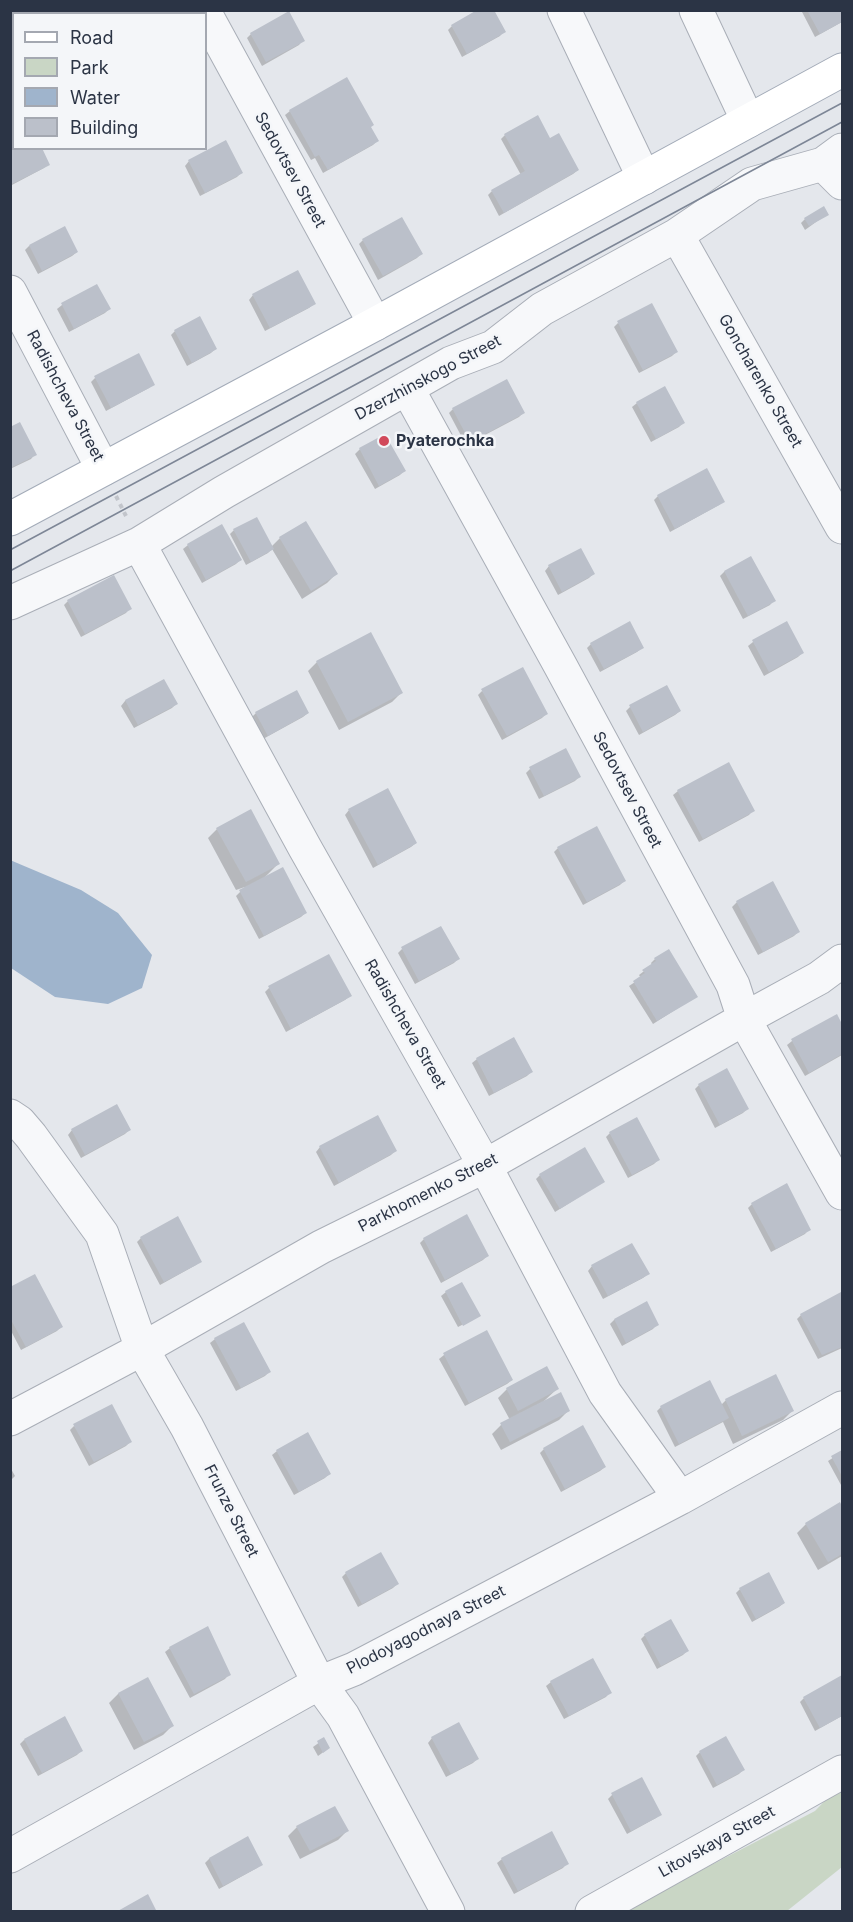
<!DOCTYPE html>
<html>
<head>
<meta charset="utf-8">
<style>
  body { margin:0 }
  #map { position:relative; width:853px; height:1922px; overflow:hidden; background:#e4e7ec; font-family:Inter,sans-serif }
  canvas { display:block }
  .frame { position:absolute; inset:0; border:12px solid #2b3445; pointer-events:none }
  .legend { position:absolute; left:12px; top:12px; width:195px; height:138px; box-sizing:border-box; background:#f4f6f9; border:2px solid #a4a8b1; margin:0; padding:8px 10px; list-style:none; font-size:18px; color:#2b3445 }
  .legend li { display:flex; align-items:center; gap:12px; height:30px }
  .legend b { width:30px; border:2px solid #a4a8b1 }
</style>
</head>
<body>
<div id="map">
<canvas width="853" height="1922"></canvas>
<div class="frame"></div>
<ul class="legend">
<li><b style="height:8px;background:#fff"></b>Road</li>
<li><b style="height:16px;background:#c9d6c5"></b>Park</li>
<li><b style="height:16px;background:#9fb4cc"></b>Water</li>
<li><b style="height:16px;background:#bbc0ca"></b>Building</li>
</ul>
</div>
<script>
const context = document.querySelector('canvas').getContext('2d');
context.lineJoin = 'round';
function fillPath(path, color) {
  context.fillStyle = color;
  context.fill(path, 'evenodd');
}
function shape(rows) {
  const path = new Path2D();
  for (const r of rows) {
    path.moveTo(r[0], r[1]);
    for (let i = 2; i < r.length; i += 2) path.lineTo(r[i], r[i + 1]);
  }
  return path;
}
function trace(path, color, width, dash) {
  context.strokeStyle = color;
  context.lineWidth = width;
  context.lineCap = dash ? 'butt' : 'round';
  context.setLineDash(dash || []);
  context.stroke(path);
}
function label(font, color, halo, rows, align = 'center') {
  context.font = font + ' Inter,sans-serif';
  context.lineWidth = 5;
  context.setLineDash([]);
  context.textBaseline = 'middle';
  context.strokeStyle = halo;
  context.fillStyle = color;
  for (const [text, x, y, turn = 0] of rows) {
    context.save();
    context.translate(x, y);
    context.rotate((+turn || 0) * Math.PI / 180);
    context.textAlign = isNaN(turn) ? turn : align;
    if (halo) context.strokeText(text, 0, 0);
    context.fillText(text, 0, 0);
    context.restore();
  }
}
const green = shape([
  [842,1783,842,1867,787,1911,621,1912,815,1811]
]);
const water = shape([
  [10,860,81,890,118,913,152,955,142,988,108,1004,55,997,11,968]
]);
const shadow = shape([
  [801,10,842,10,842,22,815,37],
  [452,26,504,31,500,36,462,57,448,30],
  [251,34,303,40,299,45,262,66,247,38],
  [347,79,377,141,373,145,323,173,315,158,311,160,285,115,290,111],
  [505,135,550,140,578,170,573,174,499,216,488,195,492,191,521,175,501,139],
  [10,142,14,148,48,164,44,168,10,186],
  [189,161,241,173,237,177,200,196,185,166],
  [827,214,805,230,801,223,805,219],
  [363,240,421,254,417,258,378,280,359,244],
  [29,246,77,252,72,256,38,274,25,250],
  [97,286,109,309,105,313,69,332,57,309,62,305],
  [253,295,314,304,309,308,265,331,249,300],
  [618,323,676,352,672,356,639,373,614,327],
  [175,331,215,349,211,353,187,366,171,335],
  [95,378,153,384,149,388,106,411,91,382],
  [637,403,683,423,679,427,651,442,632,407],
  [453,409,523,413,519,417,466,445,449,413],
  [10,429,35,454,31,459,10,469],
  [385,436,404,471,400,475,375,489,355,454,360,449],
  [658,496,724,501,719,505,670,532,654,500],
  [234,530,271,547,280,538,336,574,327,583,302,599,272,549,268,553,246,565,230,534],
  [188,545,240,560,236,564,202,583,183,549],
  [751,558,774,600,770,605,743,619,720,576,724,572],
  [549,566,593,574,589,578,558,595,545,571],
  [68,601,130,608,126,613,81,637,64,605],
  [786,623,802,653,798,657,764,676,748,646,753,642],
  [591,644,642,648,637,652,600,672,587,648],
  [317,662,401,693,392,702,339,730,308,671],
  [164,681,176,704,172,708,134,728,121,706,125,701],
  [482,691,546,714,542,718,502,740,478,695],
  [630,707,680,711,675,715,639,735,626,711],
  [256,713,308,713,303,717,263,739,252,717],
  [728,764,753,810,749,815,699,842,673,795,678,791],
  [530,769,579,777,575,781,539,799,526,773],
  [349,810,416,843,411,847,373,868,345,815],
  [217,829,279,863,265,877,306,912,301,917,259,939,236,896,245,887,236,890,208,838],
  [558,848,624,881,620,885,583,905,554,852],
  [772,883,798,932,794,936,758,955,732,907,737,902],
  [402,949,458,959,454,963,415,984,398,953],
  [655,959,697,996,653,1024,629,986,641,978,639,975,652,965,651,963],
  [269,988,350,996,345,1000,286,1032,265,992],
  [836,1016,842,1027,842,1055,805,1076,787,1045,792,1041],
  [477,1059,531,1072,527,1076,489,1096,472,1063],
  [699,1085,747,1109,743,1113,715,1128,695,1089],
  [72,1130,129,1130,125,1134,81,1158,68,1135],
  [610,1133,658,1160,654,1164,628,1178,606,1137],
  [320,1147,395,1151,391,1155,334,1186,316,1152],
  [540,1175,603,1182,555,1212,536,1179],
  [752,1204,809,1229,805,1234,771,1252,748,1208],
  [141,1238,200,1261,196,1265,160,1285,137,1242],
  [424,1239,487,1256,483,1260,441,1283,420,1243],
  [592,1266,648,1274,643,1278,603,1299,588,1271],
  [10,1289,61,1327,57,1331,21,1350,10,1329],
  [446,1292,479,1316,458,1327,441,1296],
  [841,1294,842,1297,842,1348,818,1359,797,1319,801,1315],
  [646,1303,657,1324,653,1329,622,1346,610,1324,614,1320],
  [486,1332,512,1380,507,1384,465,1406,439,1359,444,1355],
  [215,1339,269,1372,265,1376,236,1391,210,1343],
  [507,1389,557,1389,544,1401,568,1411,559,1420,501,1450,492,1434,501,1425,510,1420,498,1398],
  [726,1400,792,1411,783,1420,733,1444,723,1422,675,1447,657,1411,661,1407,721,1405],
  [74,1426,130,1442,126,1446,89,1466,70,1430],
  [544,1449,605,1467,600,1471,561,1492,540,1453],
  [277,1451,329,1474,325,1478,294,1495,272,1455],
  [842,1452,842,1485,841,1485,828,1461],
  [10,1467,15,1476,10,1481],
  [840,1504,842,1509,842,1556,818,1570,797,1533,806,1524],
  [346,1573,397,1584,393,1588,358,1607,342,1577],
  [740,1589,784,1603,779,1607,752,1622,736,1593],
  [207,1628,229,1674,225,1679,190,1698,165,1652,170,1648],
  [645,1635,687,1651,683,1655,657,1669,641,1639],
  [592,1660,610,1692,606,1697,564,1719,546,1686,551,1682],
  [842,1677,842,1716,815,1731,800,1702,804,1698],
  [147,1679,172,1726,163,1735,134,1750,109,1703,118,1694],
  [432,1738,477,1759,473,1763,446,1777,428,1743],
  [324,1739,329,1748,318,1756,313,1747],
  [24,1740,81,1751,77,1755,38,1776,20,1744],
  [700,1752,743,1770,739,1774,713,1788,696,1756],
  [641,1779,660,1814,656,1818,627,1834,608,1799,612,1795],
  [297,1827,347,1831,338,1840,300,1859,288,1836],
  [551,1833,567,1863,563,1868,514,1894,497,1863,502,1859],
  [248,1838,261,1864,257,1868,219,1889,205,1863,209,1859]
]);
const building = shape([
  [477,10,494,10,506,32,467,54,451,25],
  [807,10,842,10,842,22,820,34],
  [289,11,305,41,266,62,250,33],
  [347,77,374,125,371,127,379,141,328,170,319,155,315,157,289,110],
  [538,115,550,138,559,133,579,170,504,213,491,190,525,171,504,134],
  [14,139,14,148,42,148,50,165,10,185,10,140],
  [226,140,243,173,205,193,188,160],
  [824,206,829,215,809,226,804,218],
  [402,217,423,254,383,276,362,239],
  [65,226,78,252,42,271,29,245],
  [298,270,316,304,270,328,252,294],
  [97,284,111,309,74,329,61,303],
  [652,303,678,352,643,370,617,321],
  [200,316,217,349,192,363,174,330],
  [139,353,155,385,111,408,94,376],
  [507,379,525,413,470,442,452,408],
  [665,386,685,423,656,439,636,402],
  [20,422,37,455,10,468,10,427],
  [385,434,406,471,379,486,359,448],
  [707,468,725,502,675,529,657,495],
  [257,517,274,549,251,562,233,529],
  [306,521,338,574,311,591,279,537],
  [222,524,242,560,206,580,187,544],
  [581,548,595,574,562,592,548,565],
  [751,556,776,601,748,616,724,571],
  [114,575,132,609,85,634,67,600],
  [630,621,644,648,604,669,590,643],
  [787,621,804,653,769,672,752,640],
  [371,632,403,693,348,722,316,661],
  [523,667,548,714,507,736,481,689],
  [164,679,178,704,138,725,125,700],
  [667,685,681,711,643,732,629,705],
  [297,690,309,713,268,736,255,712],
  [566,748,581,777,544,796,529,767],
  [729,762,755,811,703,839,677,790],
  [388,788,417,843,378,865,348,809],
  [251,809,280,864,246,882,216,828],
  [597,826,626,881,587,902,557,847],
  [283,867,307,913,264,936,239,890],
  [773,881,800,932,763,952,736,901],
  [441,926,460,959,419,981,401,947],
  [669,949,698,997,657,1021,633,981,645,973,642,970,656,961,654,958],
  [329,954,352,996,291,1029,268,986],
  [837,1014,842,1024,842,1054,809,1073,791,1039],
  [514,1037,533,1072,494,1093,476,1058],
  [727,1068,749,1109,720,1125,698,1084],
  [117,1104,131,1130,85,1155,71,1129],
  [378,1115,397,1151,339,1183,319,1146],
  [637,1117,660,1160,632,1175,609,1132],
  [585,1147,605,1182,560,1209,539,1174],
  [787,1183,811,1230,776,1249,751,1203],
  [467,1214,489,1256,445,1280,423,1238],
  [178,1216,202,1262,164,1282,140,1237],
  [632,1243,650,1274,608,1296,591,1265],
  [35,1274,63,1327,26,1347,10,1318,10,1287],
  [462,1282,481,1316,463,1326,445,1291],
  [841,1292,842,1347,822,1355,800,1314],
  [647,1301,659,1325,626,1343,614,1319],
  [244,1322,271,1372,241,1388,214,1338],
  [487,1330,513,1380,469,1403,443,1353],
  [547,1366,559,1389,518,1411,506,1388],
  [776,1374,794,1411,742,1436,725,1399],
  [710,1380,729,1418,679,1444,660,1406],
  [561,1392,570,1411,510,1442,500,1423],
  [112,1404,132,1442,94,1462,73,1424],
  [583,1425,606,1467,565,1489,543,1448],
  [308,1432,331,1474,299,1492,276,1450],
  [842,1450,842,1476,831,1456],
  [840,1502,842,1506,842,1554,828,1562,805,1523],
  [381,1552,399,1584,362,1604,345,1572],
  [769,1572,785,1603,756,1619,739,1588],
  [671,1619,689,1651,661,1666,644,1634],
  [208,1626,231,1675,194,1694,169,1647],
  [593,1658,612,1693,569,1716,550,1681],
  [842,1675,842,1716,820,1728,803,1697],
  [148,1677,174,1726,144,1742,118,1693],
  [65,1716,83,1751,42,1773,24,1739],
  [459,1722,479,1759,451,1774,431,1737],
  [726,1736,745,1770,717,1785,699,1751],
  [324,1737,330,1748,323,1753,317,1741],
  [642,1777,662,1815,631,1831,611,1793],
  [335,1806,349,1831,310,1851,296,1826],
  [552,1831,569,1864,518,1891,501,1858],
  [248,1836,263,1865,223,1886,209,1858],
  [148,1894,157,1912,116,1912]
]);
const path = shape([
  [116,496,126,516]
]);
const minor = shape([
  [564,10,644,178],
  [696,10,748,121],
  [206,15,375,324],
  [823,164,842,183],
  [677,235,842,527],
  [10,292,103,469],
  [407,388,560,665,733,985,744,1019,842,1193],
  [139,544,305,848,485,1166,605,1393,680,1498],
  [10,603,139,544,224,492,451,363,493,347,542,309,677,235,752,184,823,164,842,150],
  [10,1116,19,1122,31,1136,102,1234,142,1349,187,1427,319,1683,343,1716,448,1912],
  [10,1419,142,1349,321,1247,485,1166,744,1019,819,978,842,961],
  [10,1856,319,1683,354,1669,680,1498,842,1408],
  [592,1912,842,1772]
]);
const major = shape([
  [10,519,375,324,842,70]
]);
const tram = shape([
  [10,550,842,103],
  [10,571,842,122]
]);
const markers = [
  [384,441,6,"#d1495b"]
];
const streetNames = [
  ["Sedovtsev Street",290,170,61],
  ["Dzerzhinskogo Street",428,378,-28],
  ["Goncharenko Street",760,381,60],
  ["Radishcheva Street",65,396,62],
  ["Sedovtsev Street",627,790,62],
  ["Radishcheva Street",405,1024,60],
  ["Parkhomenko Street",428,1193,-27],
  ["Frunze Street",231,1511,63],
  ["Plodoyagodnaya Street",426,1630,-27],
  ["Litovskaya Street",717,1842,-29]
];
const poiNames = [
  ["Pyaterochka",396,441]
];
fillPath(green, '#c9d6c5');
fillPath(water, '#9fb4cc');
fillPath(shadow, '#0003');
fillPath(building, '#bbc0ca');
trace(minor, '#a9aeb7', 35);
trace(major, '#a3abb8', 35);
trace(path, '#c2c5cb', 4, [4.5, 4.5]);
trace(minor, '#f7f8fa', 33);
trace(major, '#fff', 33);
trace(tram, '#7d8696', 1.5);
for (const [x, y, r, color] of markers) {
  const dot = new Path2D();
  dot.arc(x, y, r, 0, 2 * Math.PI);
  context.fillStyle = color;
  context.fill(dot);
  trace(dot, '#f4f6f9', 2);
}
label('16px', '#2b3445', '#f4f6f9', streetNames);
label('bold 16px', '#2b3445', '#f4f6f9', poiNames, 'left');
</script>
</body>
</html>
